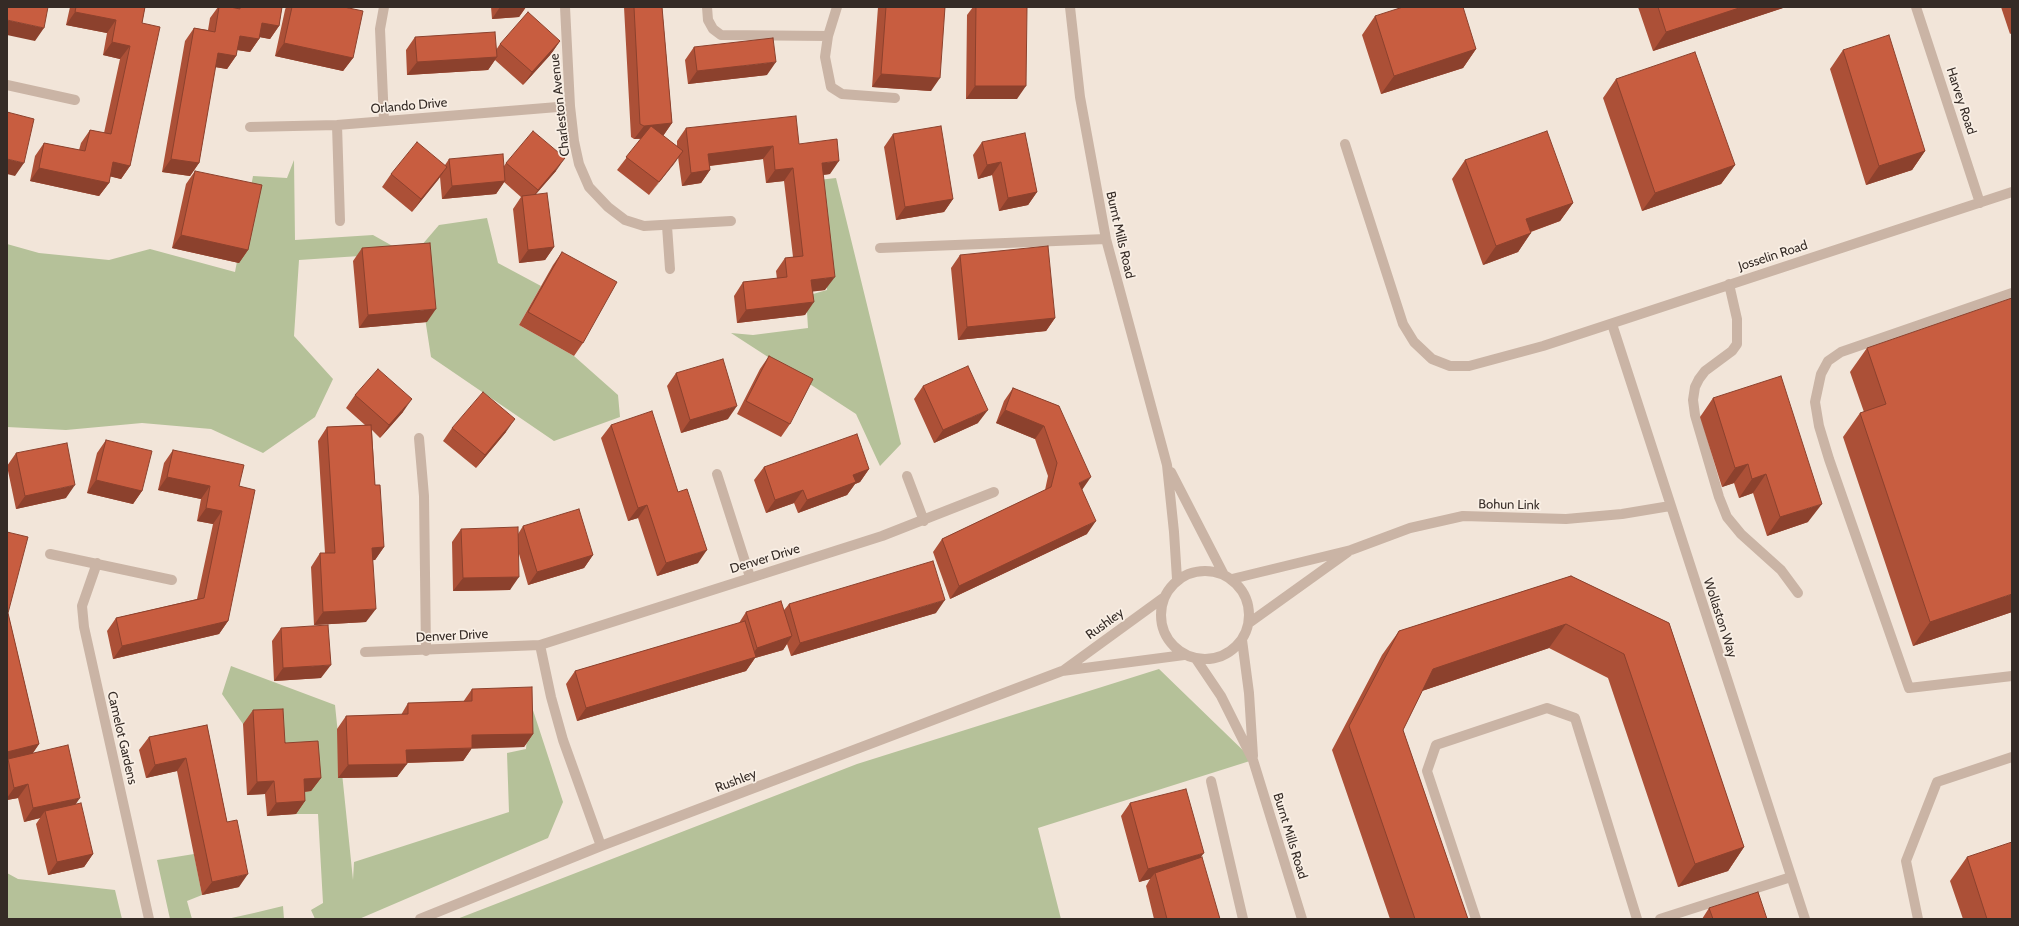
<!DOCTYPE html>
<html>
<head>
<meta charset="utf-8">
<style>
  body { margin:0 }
  #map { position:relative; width:2019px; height:926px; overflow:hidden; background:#f2e5d9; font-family:Cabin,sans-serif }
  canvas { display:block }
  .frame { position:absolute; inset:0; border:8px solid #352b26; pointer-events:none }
</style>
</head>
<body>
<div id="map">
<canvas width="2019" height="926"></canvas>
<div class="frame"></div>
</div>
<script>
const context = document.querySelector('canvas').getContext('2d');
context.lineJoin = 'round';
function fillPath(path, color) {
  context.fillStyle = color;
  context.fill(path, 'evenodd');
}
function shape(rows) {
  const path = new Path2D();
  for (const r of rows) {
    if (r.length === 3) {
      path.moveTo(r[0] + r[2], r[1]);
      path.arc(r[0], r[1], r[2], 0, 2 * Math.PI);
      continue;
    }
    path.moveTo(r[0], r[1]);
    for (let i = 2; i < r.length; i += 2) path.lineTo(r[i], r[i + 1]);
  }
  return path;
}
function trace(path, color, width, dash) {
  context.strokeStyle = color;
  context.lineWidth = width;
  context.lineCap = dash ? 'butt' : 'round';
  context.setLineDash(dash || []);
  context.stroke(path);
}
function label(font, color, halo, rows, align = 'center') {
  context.font = font + ' Cabin,sans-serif';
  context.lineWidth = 3.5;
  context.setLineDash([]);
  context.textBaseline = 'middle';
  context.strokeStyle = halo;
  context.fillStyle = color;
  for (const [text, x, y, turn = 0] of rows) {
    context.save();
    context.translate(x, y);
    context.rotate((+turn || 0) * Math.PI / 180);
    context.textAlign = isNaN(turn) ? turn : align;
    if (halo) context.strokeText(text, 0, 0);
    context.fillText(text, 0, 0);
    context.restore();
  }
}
const green = shape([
  [294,160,295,240,373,235,405,253,299,260,294,336,333,379,315,417,263,453,211,429,142,423,66,430,7,427,7,244,39,253,109,260,150,249,235,272,253,176,287,178],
  [836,178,901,444,880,466,856,414,731,333,753,335,808,328,806,296,827,290,818,180],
  [487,218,498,263,541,286,519,325,574,356,618,395,620,417,554,441,431,357,415,253,439,225],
  [231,666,335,705,353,880,354,862,509,812,507,753,526,749,530,701,563,802,548,838,359,919,315,919,311,910,323,903,318,814,296,814,276,756,274,722,243,724,222,694],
  [1159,669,1253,760,1038,828,1061,919,457,919,857,764],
  [194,854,202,895,187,901,192,919,170,919,157,860],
  [7,873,18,879,115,890,122,919,7,919],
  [283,906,284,919,227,919,254,913]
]);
const minor = shape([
  [384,7,380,29,384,121],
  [565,7,570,106,574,141,579,164,589,187,608,207,625,220,644,226,731,221],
  [707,7,708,20,713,29,721,35,828,36],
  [837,7,828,36,825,57,831,87,842,94,895,98],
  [1070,7,1080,97,1106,239,1167,465,1174,532,1177,579],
  [1916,7,1980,203],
  [7,85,75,100],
  [337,125,340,221],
  [250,127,337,125,570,106],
  [1345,144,1403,324,1414,342,1432,359,1450,366,1469,366,1543,346,2012,192],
  [667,226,670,269],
  [880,248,1106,239],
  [1729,284,1737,319,1737,344,1732,351,1705,371,1699,379,1695,387,1693,400,1695,415,1719,497,1727,517,1741,534,1781,570,1798,593],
  [2012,293,1841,352,1828,361,1821,374,1815,402,1819,426,1829,459,1909,688,2012,676],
  [1612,324,1805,919],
  [419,438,424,496,426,651],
  [1171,472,1224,575],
  [717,474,750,577],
  [907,476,924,521],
  [50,554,172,580],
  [97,563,82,606,84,627,149,919],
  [1205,615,44],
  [1232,579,1351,550,1410,528,1463,516,1566,519,1622,514,1670,506],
  [1249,623,1348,552],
  [1242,640,1249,693,1253,756],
  [540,645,551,697,563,740,601,846],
  [365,652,540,645,882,536,994,492],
  [1196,659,1221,696,1253,760,1302,919],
  [1064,670,1163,598],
  [1211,781,1243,919],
  [420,919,601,846,1062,671,1184,655],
  [1476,919,1427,771,1436,745,1547,708,1575,718,1637,919],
  [1660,919,1791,877],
  [1918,919,1906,861,1937,782,2012,757]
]);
const wall = shape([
  [70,7,145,7,142,23,130,166,121,179,110,176,109,183,99,196,30,181,35,156,44,143,79,150,81,143,90,130,104,133,120,59,103,55,107,33,66,25],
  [218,7,282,7,279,26,270,39,260,37,259,39,250,52,237,50,236,56,227,69,215,67,199,163,190,176,162,172,185,41,194,28,208,30,210,18],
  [286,7,344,7,353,58,343,71,275,56,285,10],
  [491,7,526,7,519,17,492,19],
  [624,7,662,7,672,123,663,136,677,146,677,141,686,128,799,144,830,174,823,175,825,290,813,291,805,315,737,323,734,296,743,282,777,279,776,271,785,258,793,257,784,181,766,183,763,159,710,166,710,170,701,183,682,186,678,157,649,195,617,170,641,139,634,139,631,137],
  [878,7,945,7,931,91,872,87],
  [973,7,1027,7,1017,99,966,99,967,15],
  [1638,7,1786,7,1653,51],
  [2001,7,2012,7,2012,33,2010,34],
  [1375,16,1476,49,1463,68,1381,94,1362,35],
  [415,37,496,50,500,44,560,41,551,54,523,85,495,60,488,70,407,75,406,50],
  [694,47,767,75,688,84,685,60],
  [1843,50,1925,151,1912,170,1866,185,1830,69],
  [1616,79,1735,165,1721,184,1642,211,1603,98],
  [893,134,953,199,944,212,896,220,884,147],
  [982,142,1037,192,1028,205,999,211,992,175,978,179,973,155],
  [449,159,504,166,506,163,556,171,536,194,554,247,545,260,519,263,513,209,521,197,504,182,496,194,442,199,440,177,412,212,382,187,391,174,445,165],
  [1465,160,1573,203,1560,221,1531,232,1518,252,1483,265,1452,179],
  [195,171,248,250,239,263,172,248,186,184],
  [362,248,427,322,359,328,353,261],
  [562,252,583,343,574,356,519,325,553,265],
  [960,255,1055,318,1046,331,958,340,951,268],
  [1867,348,2012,612,1913,646,1843,437,1860,413,1864,412,1850,372],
  [769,356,790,424,781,437,737,414,760,369],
  [676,373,728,419,681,433,667,386],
  [923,386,978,423,934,443,914,399],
  [1013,388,1059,406,1082,490,1087,534,950,599,933,552,942,539,1045,490,1048,476,1035,439,996,423,1004,401],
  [355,395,403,412,380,438,372,430,375,485,384,547,375,560,373,560,366,622,314,625,311,567,320,553,325,553,318,441,327,427,365,425,346,408],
  [1713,398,1808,522,1767,536,1753,493,1739,498,1734,483,1722,487,1700,417],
  [611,425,678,492,698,563,657,576,638,518,628,521,601,438],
  [452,428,506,432,476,468,443,441],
  [106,440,142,491,133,504,87,493,97,453],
  [173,450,239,486,228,621,219,634,113,659,107,631,116,618,197,599,213,524,197,521,201,499,158,490,164,463],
  [16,453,66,498,16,509,7,466],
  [764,467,869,469,860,482,855,484,847,495,798,513,794,503,766,513,754,480],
  [523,526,593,555,584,568,528,585,519,554,510,590,453,591,452,542,461,529,518,534],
  [7,532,8,613,39,744,33,753,75,804,93,854,84,867,48,875,36,824,40,818,24,822,18,798,7,800],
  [1571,576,1669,623,1744,847,1728,871,1678,887,1608,678,1549,648,1422,691,1403,730,1468,919,1390,919,1332,750,1382,655,1399,631],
  [789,604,936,613,791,656,787,644,783,650,755,658,746,671,577,721,566,684,575,671,739,623,746,612,784,610],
  [281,628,321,678,274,681,272,641],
  [472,689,533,734,524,747,472,748,463,761,407,763,397,777,338,778,337,729,346,716,401,715,408,703,463,702],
  [253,710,321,778,311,791,305,792,305,801,296,814,267,816,265,794,247,795,243,724],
  [207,725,227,822,239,887,202,895,177,771,146,778,139,750,149,737],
  [1130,803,1200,858,1220,919,1154,919,1146,886,1150,879,1139,882,1121,816],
  [1967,857,2012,919,1963,919,1950,881],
  [1709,908,1767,919,1702,919]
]);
const shadedWall = shape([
  [500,7,526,7,519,17,492,19],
  [1742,7,1786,7,1653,51,1666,32],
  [75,12,116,20,107,33,66,25],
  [7,20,44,28,35,41,7,35],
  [262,23,279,26,270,39,253,36],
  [240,36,259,39,250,52,231,49],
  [560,41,551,54,523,85,532,72],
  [112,42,130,46,120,59,103,55],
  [284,43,353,58,343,71,275,56],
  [1476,49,1463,68,1381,94,1394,76],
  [218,53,236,56,227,69,209,66],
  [497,57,488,70,407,75,417,62],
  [776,62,767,75,688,84,697,71],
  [881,74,940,78,931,91,872,87],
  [975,86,1026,86,1017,99,966,99],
  [672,123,663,136,634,139,644,126],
  [773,146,763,159,699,167,708,154],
  [683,151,674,164,649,195,659,182],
  [1925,151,1912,170,1866,185,1879,166],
  [565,158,556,171,528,203,538,190],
  [7,159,24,163,15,176,7,174],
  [171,159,199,163,190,176,162,172],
  [839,161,830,174,813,176,822,163],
  [113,162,130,166,121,179,104,175],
  [1001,162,992,175,978,179,987,165],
  [1735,165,1721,184,1642,211,1655,193],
  [447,167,438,180,412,212,421,199],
  [39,168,109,183,99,196,30,181],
  [793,168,784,181,766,183,775,170],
  [710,170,701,183,682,186,691,173],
  [505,181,496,194,442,199,452,186],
  [1037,192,1028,205,999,211,1008,198],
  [953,199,944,212,896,220,905,207],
  [1573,203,1560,221,1513,238,1526,219],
  [1531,233,1518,252,1483,265,1496,246],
  [181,235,248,250,239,263,172,248],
  [554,247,545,260,519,263,528,250],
  [835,277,825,290,802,293,811,280],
  [814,302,805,315,737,323,746,310],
  [436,309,427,322,359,328,368,315],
  [1055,318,1046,331,958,340,967,327],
  [412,399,403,412,380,438,389,425],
  [737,406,728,419,681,433,690,420],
  [988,410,978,423,934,443,943,430],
  [1005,410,1044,426,1035,439,996,423],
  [515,419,506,432,476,468,485,455],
  [1748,464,1734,483,1722,487,1735,468],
  [869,469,860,482,855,484,847,495,798,513,807,500,853,475],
  [1766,474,1753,493,1739,498,1752,479],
  [167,477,210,486,201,499,158,490],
  [1091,477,1082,490,1079,483],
  [96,480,142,491,133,504,87,493],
  [75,485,66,498,16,509,25,496],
  [803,490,794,503,766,513,775,500],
  [1822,504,1808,522,1767,536,1780,517],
  [647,505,638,518,628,521,638,508],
  [206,508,222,511,213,524,197,521],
  [1096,521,1087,534,950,599,959,586],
  [384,547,375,560,363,561,372,548],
  [707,550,698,563,657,576,666,563],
  [593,555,584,568,528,585,537,572],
  [519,577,510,590,453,591,463,578],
  [2012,594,2012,612,1913,646,1930,622],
  [945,600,936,613,791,656,800,643],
  [376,609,366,622,314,625,323,612],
  [228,621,219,634,113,659,122,646],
  [1566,624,1549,648,1416,693,1433,669],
  [792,636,783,650,755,658,746,671,577,721,586,708,749,659,757,648],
  [331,665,321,678,274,681,283,668],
  [533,734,524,747,463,749,472,735],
  [39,744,30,757,8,759,7,760,7,752],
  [472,748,463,761,397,763,406,750],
  [186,758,177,771,146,778,155,765],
  [407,764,397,777,338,778,348,765],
  [321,778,311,791,295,792,304,779],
  [274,781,265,794,247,795,257,782],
  [28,784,18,798,7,800,7,798,14,788],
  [80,798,71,811,45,811,40,818,24,822,33,808],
  [305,801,296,814,267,816,276,803],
  [1744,847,1728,871,1678,887,1695,864],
  [1204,853,1194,866,1155,873,1150,879,1139,882,1148,869],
  [93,854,84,867,48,875,57,862],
  [248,874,239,887,202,895,212,882]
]);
const building = shape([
  [7,7,48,7,44,28,7,20,7,7],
  [76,7,145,7,142,23,160,27,130,166,113,162,109,183,39,168,44,143,85,151,90,130,111,134,130,46,112,42,116,20,75,12,76,7],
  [219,7,230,7,240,9,240,7,282,7,279,26,262,23,259,39,240,36,236,56,218,53,199,163,171,159,194,28,215,32,219,7],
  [292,7,344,7,363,11,353,58,284,43,292,7],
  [634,7,662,7,672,123,644,126,640,124,634,7],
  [886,7,945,7,940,78,881,74,886,7],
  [976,7,1027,7,1026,86,975,86,976,7],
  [1403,7,1463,7,1476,49,1394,76,1375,16,1403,7],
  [1658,7,1742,7,1666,32,1658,7],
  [528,12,560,41,532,72,500,44,528,12],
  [495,32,497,57,417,62,415,37,495,32],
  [1889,35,1925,151,1879,166,1843,50,1889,35],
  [773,38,776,62,697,71,694,47,773,38],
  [1695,52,1735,165,1655,193,1616,79,1695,52],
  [7,112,34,119,24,163,7,159,7,112],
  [796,116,799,144,837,139,839,161,822,163,835,277,811,280,814,302,746,310,743,282,787,277,785,258,803,256,793,168,775,170,773,146,708,154,710,170,691,173,686,128,796,116],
  [651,126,683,151,659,182,626,157,651,126],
  [941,126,953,199,905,207,893,134,941,126],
  [533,131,565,158,538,190,506,163,533,131],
  [1547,131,1573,203,1526,219,1531,233,1496,246,1465,160,1547,131],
  [1025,133,1037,192,1008,198,1001,162,987,165,982,142,1025,133],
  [417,142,447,167,421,199,391,174,417,142],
  [503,154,505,181,452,186,449,159,503,154],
  [195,171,262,185,248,250,181,235,195,171],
  [547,193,554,247,528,250,522,196,547,193],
  [430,243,436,309,368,315,362,248,430,243],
  [1048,246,1055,318,967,327,960,255,1048,246],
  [562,252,617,282,583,343,528,312,562,252],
  [2012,298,2012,594,1930,622,1860,413,1886,404,1867,348,2012,298],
  [769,356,813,379,790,424,746,401,769,356],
  [723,359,737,406,690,420,676,373,723,359],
  [968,366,988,410,943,430,923,386,968,366],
  [378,369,412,399,389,425,355,395,378,369],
  [1781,376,1822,504,1780,517,1766,474,1752,479,1748,464,1735,468,1713,398,1781,376],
  [1013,388,1059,406,1091,477,1079,483,1096,521,959,586,942,539,1051,487,1057,463,1044,426,1005,410,1013,388],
  [483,392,515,419,485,455,452,428,483,392],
  [652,411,678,492,687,489,707,550,666,563,647,505,638,508,611,425,652,411],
  [371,425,375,485,380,485,384,547,372,548,376,609,323,612,320,553,335,553,327,427,371,425],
  [857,434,869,469,853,475,856,482,807,500,803,490,775,500,764,467,857,434],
  [106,440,152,451,142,491,96,480,106,440],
  [67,443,75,485,25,496,16,453,67,443],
  [173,450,244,465,239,486,255,490,228,621,122,646,116,618,204,598,222,511,206,508,210,486,167,477,173,450],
  [579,509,593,555,537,572,523,526,579,509],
  [518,527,519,577,463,578,461,529,518,527],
  [7,532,28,537,8,613,39,744,7,752,7,532],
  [933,561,945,600,800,643,789,604,933,561],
  [1571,576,1669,623,1744,847,1695,864,1624,654,1566,624,1433,669,1403,730,1468,919,1415,919,1349,726,1399,631,1571,576],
  [781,601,792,636,757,648,746,612,781,601],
  [745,621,756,657,586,708,575,671,745,621],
  [328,625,331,665,283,668,281,628,328,625],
  [532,687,533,734,472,735,472,748,406,750,407,764,348,765,346,716,408,714,408,703,472,701,472,689,532,687],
  [283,709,285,743,318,741,321,778,304,779,305,801,276,803,274,781,257,782,253,710,283,709],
  [207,725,227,822,237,820,248,874,212,882,186,758,155,765,149,737,207,725],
  [68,745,80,798,33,808,28,784,14,788,8,759,68,745],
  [1186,789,1204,853,1148,869,1130,803,1186,789],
  [81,803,93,854,57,862,45,811,81,803],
  [2012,842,2012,919,1987,919,1967,857,2012,842],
  [1202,857,1220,919,1167,919,1155,873,1202,857],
  [1758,892,1767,919,1713,919,1709,908,1758,892]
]);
const streetNames = [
  ["Harvey Road",1961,101,72],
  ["Charleston Avenue",560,105,-96],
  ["Orlando Drive",409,106,-5],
  ["Burnt Mills Road",1120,235,77],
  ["Josselin Road",1773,256,-18],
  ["Bohun Link",1509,505,1],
  ["Denver Drive",765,559,-17],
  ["Wollaston Way",1720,618,72],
  ["Rushley",1105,624,-36],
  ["Denver Drive",452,636,-3],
  ["Camelot Gardens",122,738,77],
  ["Rushley",736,781,-21],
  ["Burnt Mills Road",1290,836,73]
];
fillPath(green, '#b5c199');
trace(minor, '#cab4a5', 10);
fillPath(wall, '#ac5037');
fillPath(shadedWall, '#8c412d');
fillPath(building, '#c85d40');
trace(building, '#8c412d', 1);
label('13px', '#352b26', '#f9efe5', streetNames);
</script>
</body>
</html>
